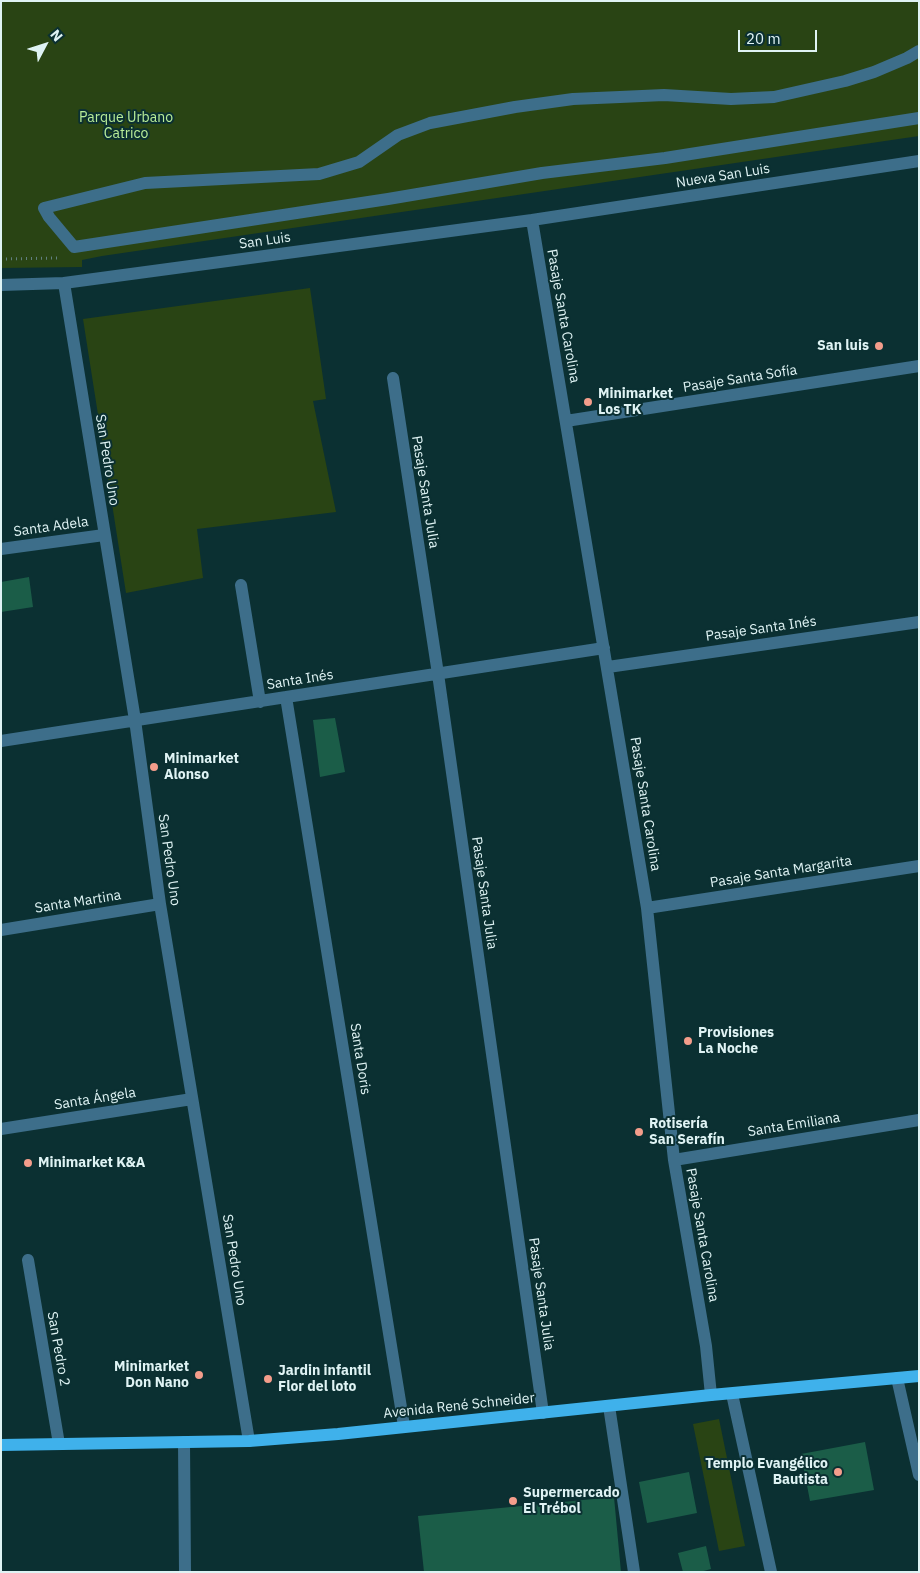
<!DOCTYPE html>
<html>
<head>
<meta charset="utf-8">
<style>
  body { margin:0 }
  #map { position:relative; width:920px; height:1573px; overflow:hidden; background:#0b3032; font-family:"IBM Plex Sans",sans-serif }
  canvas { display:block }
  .frame { position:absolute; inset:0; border:2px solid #dff3f4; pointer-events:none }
  .north { position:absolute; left:20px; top:20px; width:50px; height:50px; -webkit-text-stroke:4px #0b3032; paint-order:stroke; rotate:50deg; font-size:14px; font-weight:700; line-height:20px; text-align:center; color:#dff3f4 }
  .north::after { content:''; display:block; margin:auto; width:18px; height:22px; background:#dff3f4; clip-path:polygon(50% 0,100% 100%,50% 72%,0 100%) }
  .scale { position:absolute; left:738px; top:30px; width:79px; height:22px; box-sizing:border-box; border:2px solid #dff3f4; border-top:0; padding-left:6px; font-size:15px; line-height:18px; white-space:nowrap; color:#dff3f4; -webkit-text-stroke:4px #0b3032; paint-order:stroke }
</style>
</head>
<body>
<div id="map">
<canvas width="920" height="1573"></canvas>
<div class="frame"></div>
<div class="north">N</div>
<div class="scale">20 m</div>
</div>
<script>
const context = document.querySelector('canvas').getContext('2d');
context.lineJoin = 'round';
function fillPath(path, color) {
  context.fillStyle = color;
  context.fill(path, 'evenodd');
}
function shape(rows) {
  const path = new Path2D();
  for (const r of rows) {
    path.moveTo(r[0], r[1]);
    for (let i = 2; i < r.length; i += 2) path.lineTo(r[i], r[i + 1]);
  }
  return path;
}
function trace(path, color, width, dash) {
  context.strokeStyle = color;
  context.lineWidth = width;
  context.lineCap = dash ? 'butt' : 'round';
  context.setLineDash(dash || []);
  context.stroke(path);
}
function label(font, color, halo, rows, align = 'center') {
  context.font = font + ' "IBM Plex Sans",sans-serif';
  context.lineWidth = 4;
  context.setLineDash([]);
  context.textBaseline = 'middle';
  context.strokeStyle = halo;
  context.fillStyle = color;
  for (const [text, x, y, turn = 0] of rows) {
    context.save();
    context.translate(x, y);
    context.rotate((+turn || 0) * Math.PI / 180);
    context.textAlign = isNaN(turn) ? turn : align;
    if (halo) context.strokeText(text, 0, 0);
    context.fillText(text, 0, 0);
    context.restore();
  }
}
const green = shape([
  [1,1,919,1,919,136,102,256,82,260,82,267,1,268],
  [310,288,326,399,313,401,336,512,197,529,203,578,126,593,83,319],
  [719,1419,745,1546,719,1551,693,1424]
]);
const building = shape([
  [29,577,33,607,1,612,1,582],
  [335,718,345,772,320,777,313,720],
  [865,1442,874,1490,810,1501,801,1454],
  [689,1472,697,1513,647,1523,639,1482],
  [614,1497,621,1572,424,1572,418,1516],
  [706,1546,711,1569,700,1572,683,1572,678,1553]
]);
const path = shape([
  [1,259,58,258]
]);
const minor = shape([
  [919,51,907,58,874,72,845,81,774,97,731,99,664,95,620,97,573,99,515,107,430,123,398,135,359,162,319,174,145,183,44,208,49,217,74,247,388,199,542,173,665,158,919,118],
  [532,220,647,908,674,1160,706,1346,711,1395],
  [64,283,135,720,160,904,249,1441],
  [1,285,64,283,532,220,919,161],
  [393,378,438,674,543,1413],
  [566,421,919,366],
  [1,549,104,535],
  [241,585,260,702],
  [608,667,919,622],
  [286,697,404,1426],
  [1,741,604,648],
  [647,908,919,866],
  [1,930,160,904],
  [1,1129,192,1099],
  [674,1160,919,1120],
  [28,1260,59,1444],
  [897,1378,919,1475],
  [732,1394,771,1572],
  [609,1406,634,1572],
  [184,1442,185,1572]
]);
const major = shape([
  [1,1445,249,1441,338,1434,711,1395,919,1376]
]);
const markers = [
  [879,346,5,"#f49d8b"],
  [588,402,5,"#f49d8b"],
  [154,767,5,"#f49d8b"],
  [688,1041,5,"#f49d8b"],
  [639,1132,5,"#f49d8b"],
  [28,1163,5,"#f49d8b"],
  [199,1375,5,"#f49d8b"],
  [268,1379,5,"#f49d8b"],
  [838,1472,5,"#f49d8b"],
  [513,1501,5,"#f49d8b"]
];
const parkNames = [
  ["Parque Urbano",126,118],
  ["Catrico",126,134]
];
const streetNames = [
  ["Nueva San Luis",723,176,-9],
  ["San Luis",265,241,-8],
  ["Pasaje Santa Carolina",563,316,80],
  ["Pasaje Santa Sofía",740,379,-9],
  ["San Pedro Uno",107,460,81],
  ["Pasaje Santa Julia",425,492,81],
  ["Santa Adela",51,527,-8],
  ["Pasaje Santa Inés",761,629,-8],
  ["Santa Inés",300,680,-9],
  ["Pasaje Santa Carolina",645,804,81],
  ["San Pedro Uno",169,860,82],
  ["Pasaje Santa Margarita",781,872,-9],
  ["Pasaje Santa Julia",484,893,82],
  ["Santa Martina",78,902,-9],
  ["Santa Doris",360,1059,81],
  ["Santa Ángela",95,1099,-9],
  ["Santa Emiliana",794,1125,-9],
  ["Pasaje Santa Carolina",702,1235,80],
  ["San Pedro Uno",234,1260,81],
  ["Pasaje Santa Julia",541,1294,82],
  ["San Pedro 2",58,1349,80],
  ["Avenida René Schneider",459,1406,-6]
];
const poiNames = [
  ["San luis",869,346,"right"],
  ["Minimarket",598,394],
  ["Los TK",598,410],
  ["Minimarket",164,759],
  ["Alonso",164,775],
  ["Provisiones",698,1033],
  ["La Noche",698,1049],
  ["Rotisería",649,1124],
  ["San Serafín",649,1140],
  ["Minimarket K&A",38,1163],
  ["Minimarket",189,1367,"right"],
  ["Don Nano",189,1383,"right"],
  ["Jardin infantil",278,1371],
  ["Flor del loto",278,1387],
  ["Templo Evangélico",828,1464,"right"],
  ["Bautista",828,1480,"right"],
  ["Supermercado",523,1493],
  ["El Trébol",523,1509]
];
fillPath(green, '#294414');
fillPath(building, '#1b5d48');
trace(path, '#628082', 3, [1, 4]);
trace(minor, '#3d6e8a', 12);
trace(major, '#3fb1eb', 12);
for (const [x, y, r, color] of markers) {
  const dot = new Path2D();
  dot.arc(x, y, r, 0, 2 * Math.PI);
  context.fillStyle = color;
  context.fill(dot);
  trace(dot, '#0b3032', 2);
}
label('14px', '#b9ed98', '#0b3032', parkNames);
label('14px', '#dff3f4', '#0b3032', streetNames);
label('bold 14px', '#dff3f4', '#0b3032', poiNames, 'left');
</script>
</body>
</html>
